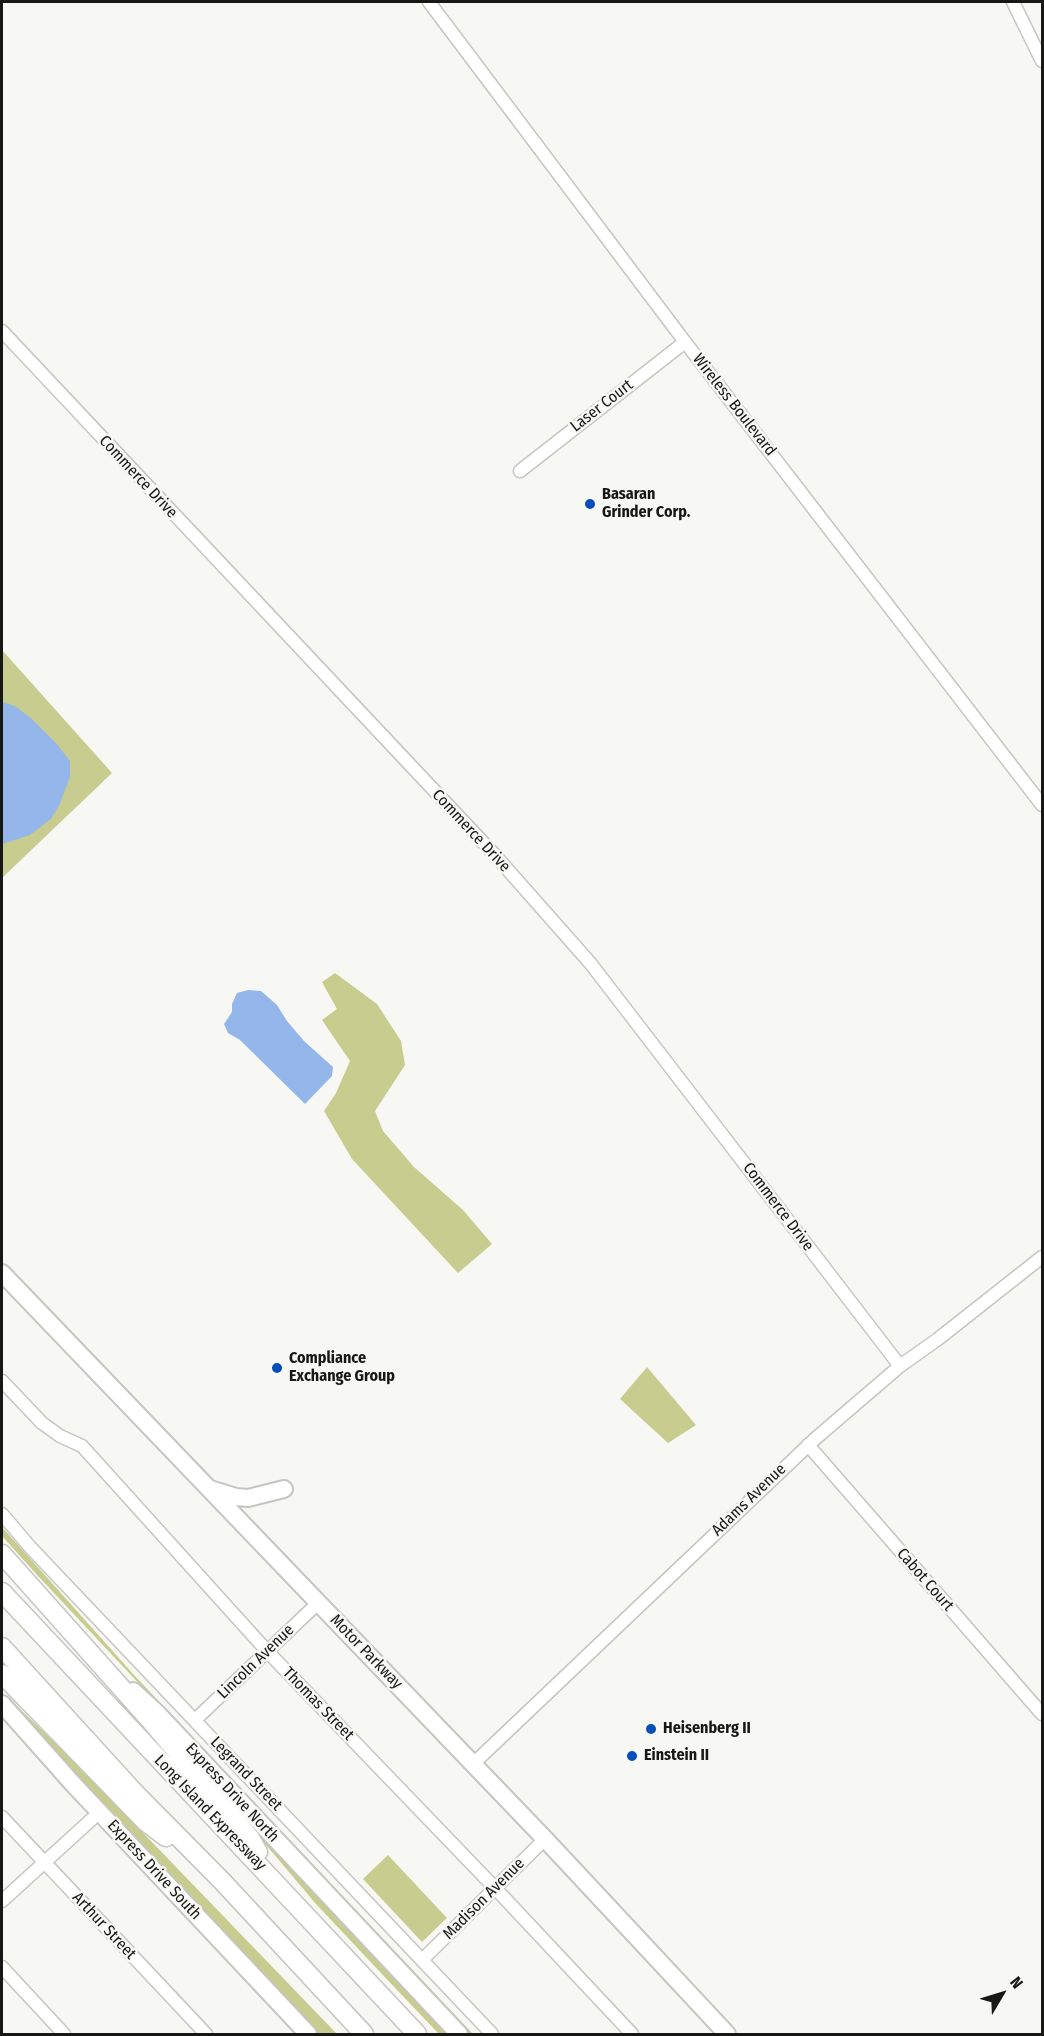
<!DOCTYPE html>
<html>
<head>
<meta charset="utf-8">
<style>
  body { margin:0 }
  #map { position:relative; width:1044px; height:2036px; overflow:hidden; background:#f7f7f3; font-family:"Fira Sans Condensed",sans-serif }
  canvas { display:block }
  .frame { position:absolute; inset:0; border:3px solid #171816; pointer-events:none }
  .north { position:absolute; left:972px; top:1964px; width:60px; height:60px; -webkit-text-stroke:4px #f7f7f3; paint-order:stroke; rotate:52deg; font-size:16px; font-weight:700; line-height:24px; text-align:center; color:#171816 }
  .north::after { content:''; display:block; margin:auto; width:21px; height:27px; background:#171816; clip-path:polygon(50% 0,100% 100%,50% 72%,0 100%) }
</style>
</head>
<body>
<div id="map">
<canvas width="1044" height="2036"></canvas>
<div class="frame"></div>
<div class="north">N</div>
</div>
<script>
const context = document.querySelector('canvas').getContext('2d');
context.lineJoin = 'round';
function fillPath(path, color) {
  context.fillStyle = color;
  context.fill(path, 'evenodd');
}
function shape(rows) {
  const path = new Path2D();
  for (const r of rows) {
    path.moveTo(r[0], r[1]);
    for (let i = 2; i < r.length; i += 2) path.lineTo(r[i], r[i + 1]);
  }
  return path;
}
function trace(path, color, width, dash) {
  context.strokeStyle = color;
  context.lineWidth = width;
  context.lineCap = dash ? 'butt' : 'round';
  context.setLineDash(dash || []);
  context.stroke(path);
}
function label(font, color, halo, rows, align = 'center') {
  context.font = font + ' "Fira Sans Condensed",sans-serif';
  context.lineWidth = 5;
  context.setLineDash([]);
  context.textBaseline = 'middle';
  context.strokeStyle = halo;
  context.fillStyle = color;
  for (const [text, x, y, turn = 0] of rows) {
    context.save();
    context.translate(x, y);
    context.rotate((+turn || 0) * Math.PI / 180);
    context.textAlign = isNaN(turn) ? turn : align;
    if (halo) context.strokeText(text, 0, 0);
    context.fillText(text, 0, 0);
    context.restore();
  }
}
const green = shape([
  [2,650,112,773,2,878],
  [335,973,377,1004,401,1041,405,1065,375,1111,383,1131,414,1167,463,1210,492,1244,458,1273,352,1159,324,1111,336,1093,350,1061,322,1020,337,1009,322,982],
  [647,1367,696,1425,668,1443,620,1399],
  [2,1527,134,1675,473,2034,468,2034,38,1576,2,1536],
  [2,1692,69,1756,337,2034,315,2034,61,1765],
  [239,1813,449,2034,439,2034,398,1991,316,1904],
  [388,1855,447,1918,422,1942,363,1879]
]);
const water = shape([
  [2,702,15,706,32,719,56,743,70,761,70,777,59,806,51,819,30,835,2,844],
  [248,990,261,991,277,1005,287,1021,304,1041,333,1067,332,1076,305,1104,240,1040,228,1033,224,1024,232,1012,232,1004,237,993]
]);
const minor = shape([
  [429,2,685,342,1042,805],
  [1013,2,1042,61],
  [2,331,493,853,591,964,900,1366],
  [520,471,685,342],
  [2,1381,42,1423,60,1436,82,1446,267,1651,495,1888,632,2034],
  [808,1445,1042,1714],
  [2,1514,30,1547,492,2034],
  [195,1720,318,1603],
  [473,1764,816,1438,900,1366,938,1339,1042,1257],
  [2,1817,206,2034],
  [2,1901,92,1819],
  [422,1960,545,1839],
  [2,1967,64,2034]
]);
const major = shape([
  [2,1273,545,1839,727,2034],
  [210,1489,236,1497,248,1498,284,1489],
  [133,1691,157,1713,459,2034],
  [2,1704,73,1784,308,2034]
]);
const highway = shape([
  [2,1554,150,1720,250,1838,258,1852],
  [2,1592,417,2034],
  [2,1647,135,1793,222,1881,364,2034],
  [2,1674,146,1822,166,1837]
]);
const markers = [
  [590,504,6,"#064fb9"],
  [277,1368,6,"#064fb9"],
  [651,1729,6,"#064fb9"],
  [632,1756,6,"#064fb9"]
];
const streetNames = [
  ["Wireless Boulevard",734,405,52],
  ["Laser Court",602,406,-38],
  ["Commerce Drive",138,477,47],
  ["Commerce Drive",471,831,47],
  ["Commerce Drive",778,1207,53],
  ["Adams Avenue",749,1500,-44],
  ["Cabot Court",925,1580,49],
  ["Motor Parkway",366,1652,46],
  ["Lincoln Avenue",256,1662,-44],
  ["Thomas Street",318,1704,46],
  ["Legrand Street",246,1774,46],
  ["Express Drive North",232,1793,47],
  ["Long Island Expressway",210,1813,46],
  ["Express Drive South",154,1870,47],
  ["Madison Avenue",484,1899,-45],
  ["Arthur Street",104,1926,47]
];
const poiNames = [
  ["Basaran",602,495],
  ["Grinder Corp.",602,513],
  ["Compliance",289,1359],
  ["Exchange Group",289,1377],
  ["Heisenberg II",663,1729],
  ["Einstein II",644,1756]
];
fillPath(green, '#c8cd8f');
fillPath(water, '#95b6ea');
trace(minor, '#c5c5c1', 15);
trace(major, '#c5c5c1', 20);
trace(highway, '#c5c5c1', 21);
trace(minor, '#fff', 12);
trace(major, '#fff', 16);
trace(highway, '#fff', 18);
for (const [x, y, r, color] of markers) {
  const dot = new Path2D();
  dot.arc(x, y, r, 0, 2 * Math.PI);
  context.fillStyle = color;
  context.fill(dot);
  trace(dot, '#f7f7f3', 2);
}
label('16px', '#171816', '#f7f7f3', streetNames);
label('bold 16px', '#171816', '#f7f7f3', poiNames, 'left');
</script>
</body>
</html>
